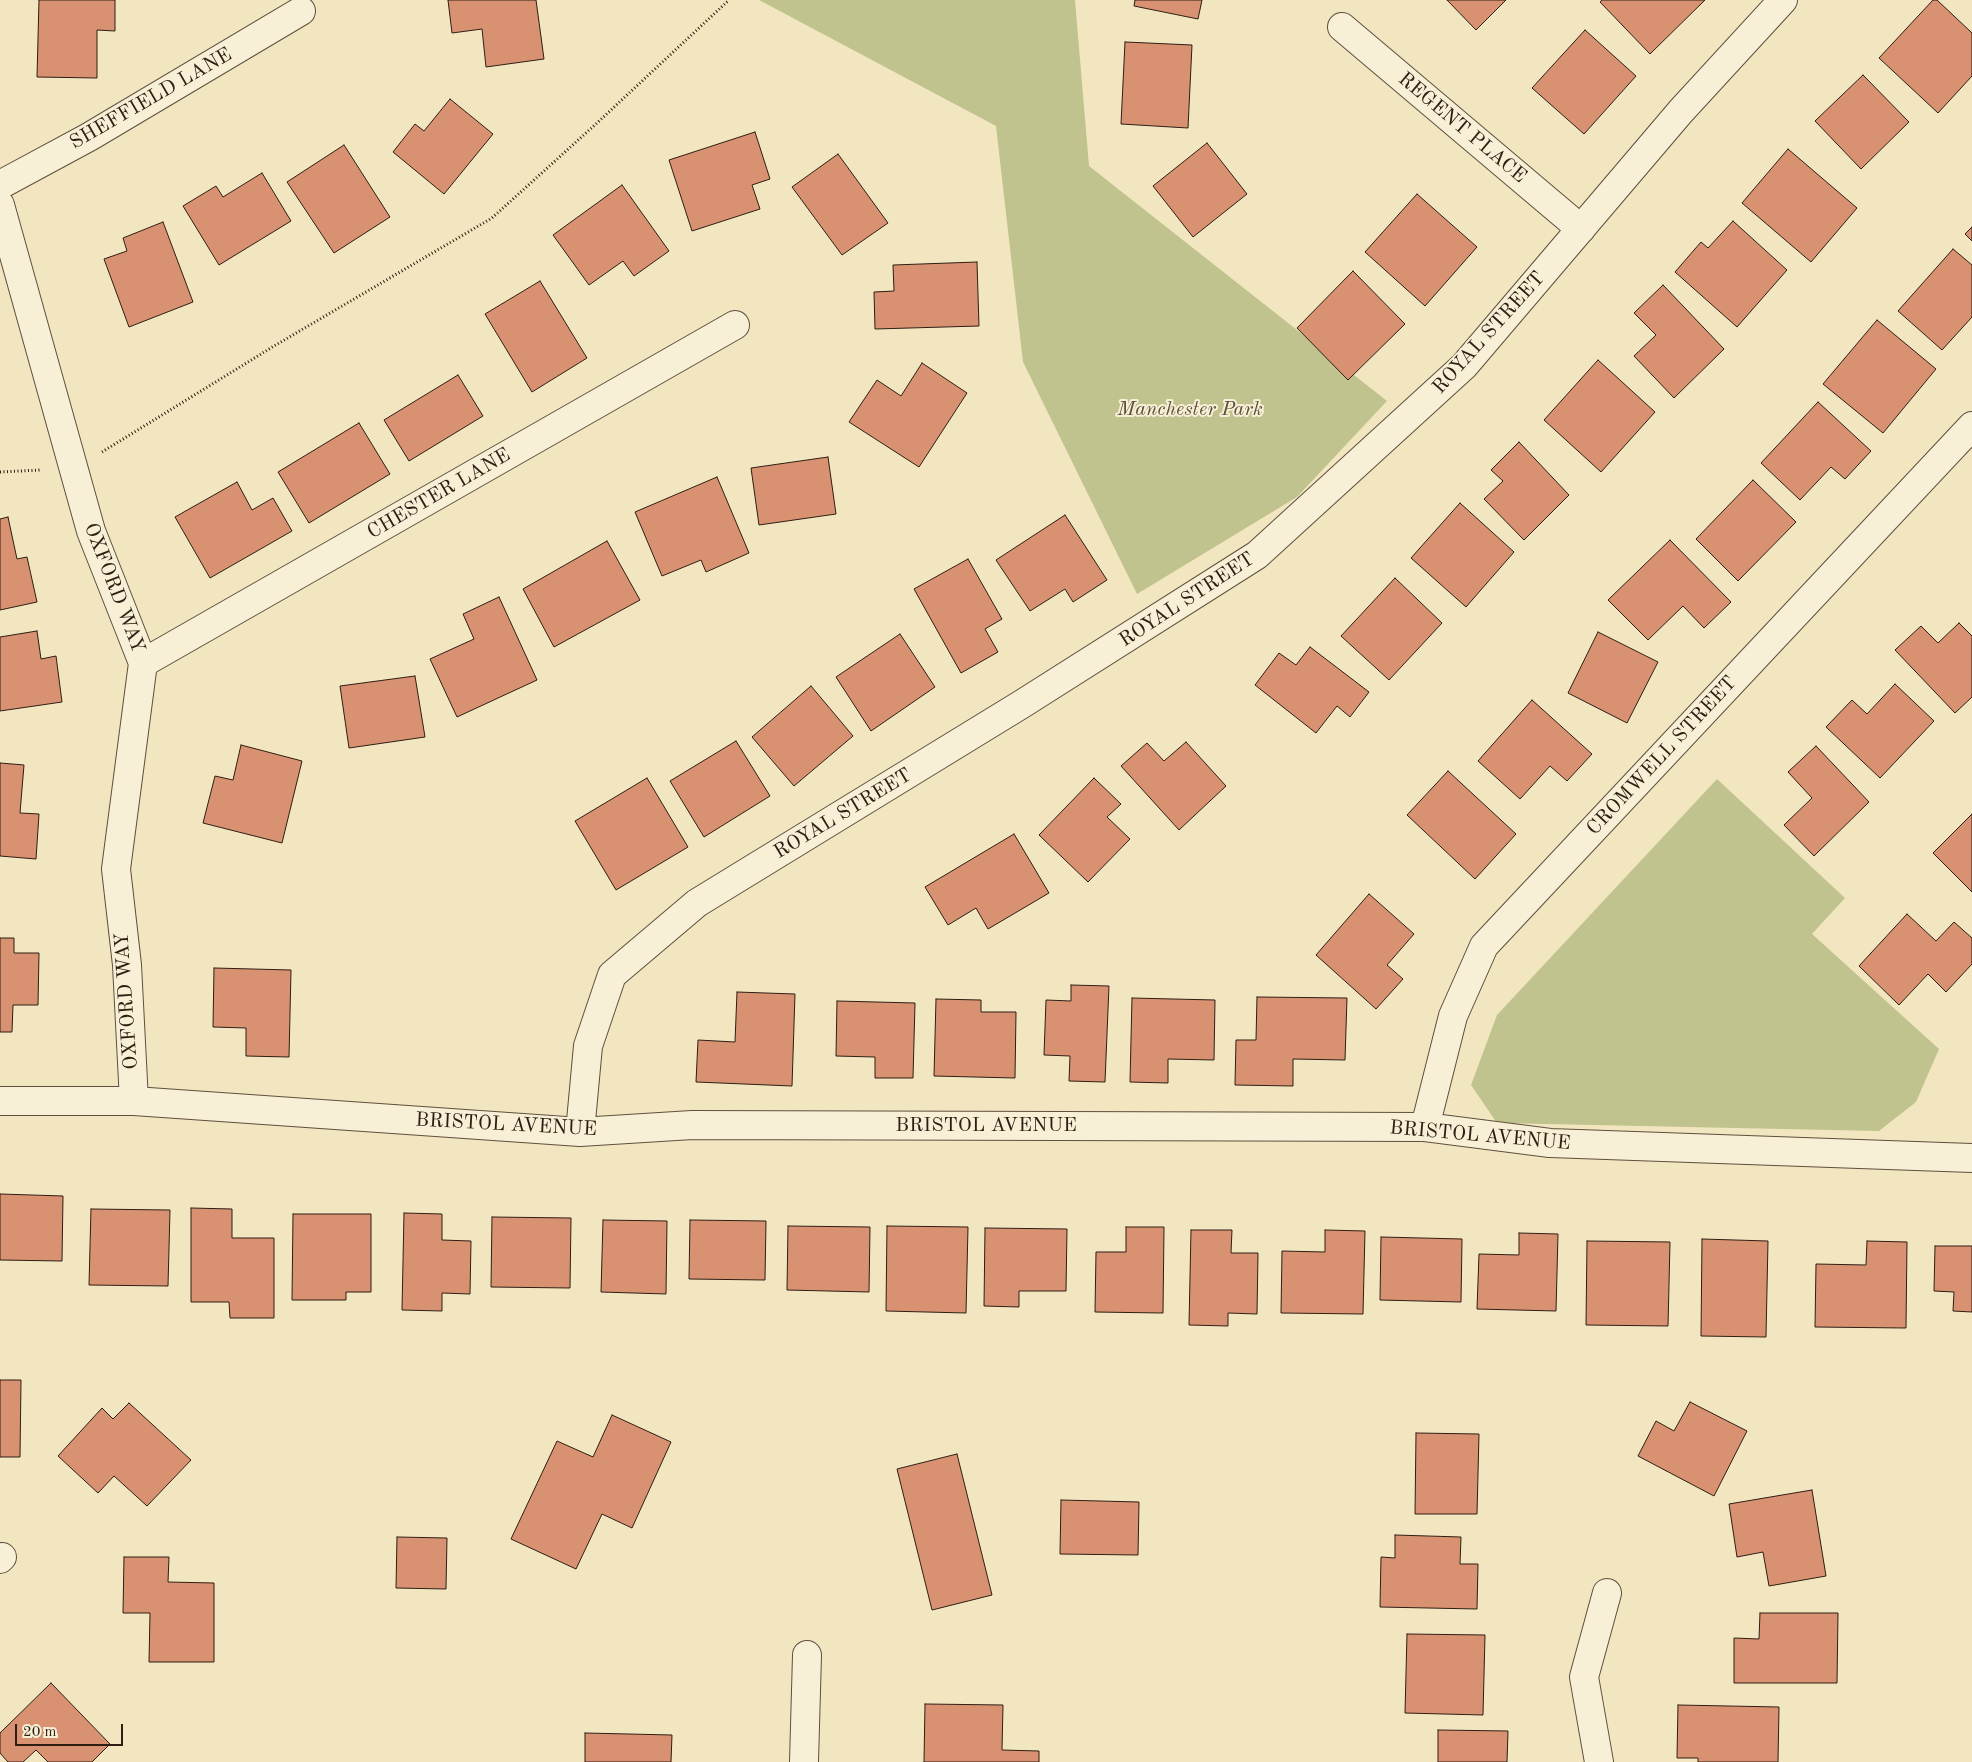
<!DOCTYPE html>
<html>
<head>
<meta charset="utf-8">
<style>
  body { margin:0 }
  #map { position:relative; width:1972px; height:1762px; overflow:hidden; background:#f2e6c0; font-family:"Old Standard TT",serif }
  canvas { display:block }
  .scale { position:absolute; left:15px; top:1724px; width:108px; height:22px; box-sizing:border-box; border:2px solid #2e1d13; border-top:0; padding-left:6px; font-size:15px; line-height:18px; white-space:nowrap; color:#2e1d13; -webkit-text-stroke:4px #f7efd6; paint-order:stroke }
</style>
</head>
<body>
<div id="map">
<canvas width="1972" height="1762"></canvas>
<div class="scale">20 m</div>
</div>
<script>
const context = document.querySelector('canvas').getContext('2d');
context.lineJoin = 'round';
function fillPath(path, color) {
  context.fillStyle = color;
  context.fill(path, 'evenodd');
}
function shape(rows) {
  const path = new Path2D();
  for (const r of rows) {
    path.moveTo(r[0], r[1]);
    for (let i = 2; i < r.length; i += 2) path.lineTo(r[i], r[i + 1]);
  }
  return path;
}
function trace(path, color, width, dash) {
  context.strokeStyle = color;
  context.lineWidth = width;
  context.lineCap = dash ? 'butt' : 'round';
  context.setLineDash(dash || []);
  context.stroke(path);
}
function label(font, color, halo, rows, align = 'center') {
  context.font = font + ' "Old Standard TT",serif';
  context.lineWidth = 4;
  context.setLineDash([]);
  context.textBaseline = 'middle';
  context.strokeStyle = halo;
  context.fillStyle = color;
  for (const [text, x, y, turn = 0] of rows) {
    context.save();
    context.translate(x, y);
    context.rotate((+turn || 0) * Math.PI / 180);
    context.textAlign = isNaN(turn) ? turn : align;
    if (halo) context.strokeText(text, 0, 0);
    context.fillText(text, 0, 0);
    context.restore();
  }
}
const green = shape([
  [759,0,1075,0,1089,166,1387,401,1297,497,1137,594,1023,362,996,126],
  [1717,779,1845,898,1812,934,1939,1049,1916,1102,1879,1131,1497,1123,1471,1085,1497,1015]
]);
const building = shape([
  [39,0,115,0,115,31,97,30,97,78,37,77,39,0],
  [448,0,536,0,544,59,486,67,482,29,452,33,448,0],
  [1135,0,1202,0,1198,19,1134,6,1135,0],
  [1447,0,1506,0,1476,30,1447,0],
  [1602,0,1705,0,1650,54,1600,2,1602,0],
  [1933,0,1937,0,1972,33,1972,76,1938,113,1879,58,1933,0],
  [1585,30,1636,76,1584,134,1532,88,1585,30],
  [1125,42,1192,45,1188,128,1121,124,1125,42],
  [1863,75,1909,122,1861,169,1815,121,1863,75],
  [450,99,493,134,444,194,393,152,415,124,424,131,450,99],
  [755,132,770,179,752,185,760,209,692,231,669,160,755,132],
  [1207,143,1247,194,1193,237,1153,186,1207,143],
  [344,145,390,217,334,253,287,182,344,145],
  [1788,149,1857,208,1811,262,1742,203,1788,149],
  [838,154,888,223,842,255,792,187,838,154],
  [262,173,291,221,219,265,183,206,216,186,223,197,262,173],
  [622,185,669,251,634,276,623,261,589,285,553,235,622,185],
  [1417,194,1477,247,1425,306,1365,252,1417,194],
  [1733,221,1787,270,1737,327,1675,272,1701,242,1708,248,1733,221],
  [163,222,193,302,129,327,104,259,127,251,123,238,163,222],
  [1972,227,1972,241,1965,234,1972,227],
  [1953,249,1972,265,1972,317,1942,350,1898,311,1953,249],
  [977,262,979,326,875,329,874,292,894,291,893,265,977,262],
  [1353,271,1405,324,1348,380,1297,328,1353,271],
  [540,281,587,358,532,392,485,314,540,281],
  [1663,285,1724,349,1674,398,1634,356,1656,335,1634,313,1663,285],
  [1877,320,1936,369,1883,433,1823,384,1877,320],
  [1598,360,1655,412,1601,472,1544,420,1598,360],
  [922,363,967,393,919,467,849,422,877,380,901,396,922,363],
  [458,375,483,416,409,461,384,420,458,375],
  [1818,402,1871,451,1845,479,1831,467,1800,500,1761,463,1818,402],
  [359,423,390,474,309,523,278,472,359,423],
  [1519,442,1569,495,1524,540,1484,499,1503,481,1491,470,1519,442],
  [828,457,836,514,759,525,751,468,828,457],
  [717,477,749,553,706,572,701,560,662,576,635,512,717,477],
  [1753,480,1796,522,1738,581,1696,539,1753,480],
  [237,482,252,510,273,498,292,531,210,578,175,517,237,482],
  [1460,503,1514,552,1466,607,1411,558,1460,503],
  [1065,515,1107,580,1073,602,1065,589,1030,611,996,560,1065,515],
  [8,517,17,559,27,557,37,602,0,610,0,519,8,517],
  [1670,540,1731,602,1704,628,1683,606,1648,640,1608,600,1670,540],
  [607,541,640,600,554,647,523,589,607,541],
  [968,559,1002,619,985,629,998,652,961,673,914,589,968,559],
  [1395,578,1442,623,1389,680,1341,636,1395,578],
  [499,597,537,680,457,717,430,659,474,639,463,614,499,597],
  [1959,623,1972,636,1972,697,1955,713,1895,650,1921,626,1938,643,1959,623],
  [37,631,41,659,56,656,62,702,0,711,0,637,37,631],
  [1598,632,1658,662,1627,723,1568,693,1598,632],
  [900,634,935,687,871,731,836,677,900,634],
  [1310,647,1369,692,1350,717,1337,706,1316,733,1255,685,1279,653,1296,665,1310,647],
  [415,676,425,737,349,748,340,686,415,676],
  [1895,684,1934,721,1880,778,1826,727,1852,700,1867,714,1895,684],
  [811,686,853,736,794,786,752,737,811,686],
  [1532,700,1592,754,1567,781,1550,766,1520,799,1478,761,1532,700],
  [736,741,770,796,704,837,670,781,736,741],
  [1186,742,1226,786,1179,830,1121,766,1147,743,1164,761,1186,742],
  [241,745,302,761,282,843,203,823,215,776,233,780,241,745],
  [1816,746,1869,802,1814,856,1784,825,1812,798,1788,772,1816,746],
  [0,763,24,765,20,813,39,814,36,859,0,856,0,763],
  [1448,771,1516,834,1475,879,1407,815,1448,771],
  [647,778,688,847,616,890,575,821,647,778],
  [1094,778,1121,804,1107,817,1130,839,1088,882,1039,835,1094,778],
  [1972,814,1972,892,1933,853,1972,814],
  [1014,834,1049,893,988,929,976,908,948,925,925,887,1014,834],
  [1369,894,1414,934,1387,965,1403,979,1376,1009,1316,955,1369,894],
  [1907,914,1936,941,1954,922,1972,938,1972,964,1946,992,1928,974,1899,1005,1859,966,1907,914],
  [0,938,14,938,14,953,39,953,38,1005,13,1005,12,1032,0,1032,0,938],
  [214,968,291,970,289,1057,246,1056,246,1028,213,1027,214,968],
  [1071,985,1109,986,1105,1082,1069,1081,1070,1056,1044,1055,1046,1000,1071,1001,1071,985],
  [737,992,795,994,792,1086,696,1082,698,1040,735,1042,737,992],
  [1257,997,1347,998,1345,1060,1293,1059,1293,1086,1235,1085,1236,1040,1256,1040,1257,997],
  [1132,998,1215,1000,1214,1060,1168,1059,1168,1083,1130,1082,1132,998],
  [936,999,981,1000,981,1012,1016,1012,1015,1078,934,1076,936,999],
  [837,1001,915,1003,913,1078,875,1078,875,1057,836,1056,837,1001],
  [0,1194,63,1196,62,1261,0,1260,0,1194],
  [191,1208,232,1209,232,1238,274,1238,274,1318,230,1318,229,1302,191,1302,191,1208],
  [91,1209,170,1210,168,1286,89,1285,91,1209],
  [404,1213,442,1214,442,1240,471,1241,470,1294,442,1293,442,1311,402,1310,404,1213],
  [293,1214,371,1214,371,1292,346,1292,346,1300,292,1300,293,1214],
  [492,1217,571,1218,570,1288,491,1287,492,1217],
  [603,1220,667,1221,666,1294,601,1292,603,1220],
  [690,1220,766,1221,765,1280,689,1279,690,1220],
  [788,1226,870,1227,869,1292,787,1290,788,1226],
  [887,1226,968,1227,966,1313,886,1311,887,1226],
  [1126,1227,1164,1227,1163,1313,1095,1312,1096,1252,1126,1252,1126,1227],
  [985,1228,1067,1229,1066,1291,1019,1291,1019,1307,984,1306,985,1228],
  [1191,1230,1232,1230,1231,1253,1258,1253,1257,1314,1228,1313,1228,1326,1189,1325,1191,1230],
  [1325,1230,1365,1231,1363,1314,1281,1313,1282,1251,1325,1252,1325,1230],
  [1519,1233,1558,1234,1556,1311,1477,1309,1479,1254,1519,1255,1519,1233],
  [1381,1237,1462,1239,1461,1302,1380,1300,1381,1237],
  [1702,1239,1768,1241,1766,1337,1701,1336,1702,1239],
  [1587,1241,1670,1242,1668,1326,1586,1325,1587,1241],
  [1867,1241,1907,1242,1906,1328,1815,1327,1816,1264,1866,1265,1867,1241],
  [1935,1246,1972,1246,1972,1312,1953,1311,1954,1292,1934,1291,1935,1246],
  [0,1380,21,1380,20,1457,0,1457,0,1380],
  [1690,1402,1747,1431,1714,1496,1638,1456,1656,1421,1674,1431,1690,1402],
  [129,1403,191,1460,147,1506,114,1476,98,1493,58,1456,102,1408,113,1419,129,1403],
  [612,1415,671,1442,632,1528,602,1514,576,1569,511,1539,557,1441,593,1457,612,1415],
  [1416,1433,1479,1434,1477,1514,1415,1514,1416,1433],
  [957,1454,992,1595,932,1610,897,1469,957,1454],
  [1812,1490,1826,1576,1769,1586,1763,1552,1737,1557,1729,1504,1812,1490],
  [1061,1500,1139,1502,1138,1555,1060,1554,1061,1500],
  [1395,1535,1461,1537,1460,1564,1478,1564,1477,1609,1380,1607,1381,1557,1395,1558,1395,1535],
  [397,1537,447,1538,446,1589,396,1588,397,1537],
  [124,1557,169,1557,168,1582,214,1583,214,1662,149,1662,150,1613,123,1613,124,1557],
  [1760,1613,1838,1613,1837,1683,1734,1683,1734,1638,1759,1639,1760,1613],
  [1407,1634,1485,1635,1483,1715,1405,1713,1407,1634],
  [51,1683,110,1744,92,1762,48,1762,36,1750,23,1762,8,1762,0,1753,0,1733,51,1683],
  [925,1704,1003,1705,1002,1750,1039,1751,1039,1762,924,1762,925,1704],
  [1678,1705,1779,1707,1778,1762,1698,1762,1698,1758,1677,1758,1678,1705],
  [1438,1730,1508,1731,1507,1762,1438,1762,1438,1730],
  [585,1733,672,1735,671,1762,585,1762,585,1733]
]);
const path = shape([
  [102,452,274,346,492,218,597,123,729,0],
  [0,472,40,470]
]);
const minor = shape([
  [1342,27,1581,229],
  [0,185,89,137,301,11],
  [0,205,91,531,143,663,116,869,127,965,134,1101],
  [143,663,735,325],
  [0,1101,134,1101,580,1132,692,1125,1425,1127,1550,1143,1972,1158],
  [1425,1127,1453,1016,1484,946,1972,426],
  [580,1132,588,1046,612,975,697,903,1022,704,1257,555,1464,366,1681,111,1783,0],
  [0,1559,2,1557],
  [804,1762,807,1655],
  [1599,1762,1584,1677,1607,1593]
]);
const streetNames = [
  ["SHEFFIELD LANE",151,99,-30],
  ["REGENT PLACE",1462,128,40],
  ["ROYAL STREET",1489,333,-48],
  ["CHESTER LANE",439,494,-30],
  ["OXFORD WAY",114,588,69],
  ["ROYAL STREET",1187,600,-33],
  ["CROMWELL STREET",1662,756,-47],
  ["ROYAL STREET",843,814,-31],
  ["OXFORD WAY",127,1001,-94],
  ["BRISTOL AVENUE",506,1125,3],
  ["BRISTOL AVENUE",986,1126],
  ["BRISTOL AVENUE",1480,1136,5]
];
const parkNames = [
  ["Manchester Park",1190,410]
];
fillPath(green, '#c0c38e');
fillPath(building, '#d89272');
trace(building, '#2e1d13', 1);
trace(minor, '#5f4f3e', 30);
trace(path, '#2e1d13', 3, [1, 2.5]);
trace(minor, '#f7efd6', 28);
label('20px', '#2e1d13', '#f7efd6', streetNames);
label('italic 20px', '#5a4f38', '#f7efd6', parkNames);
</script>
</body>
</html>
